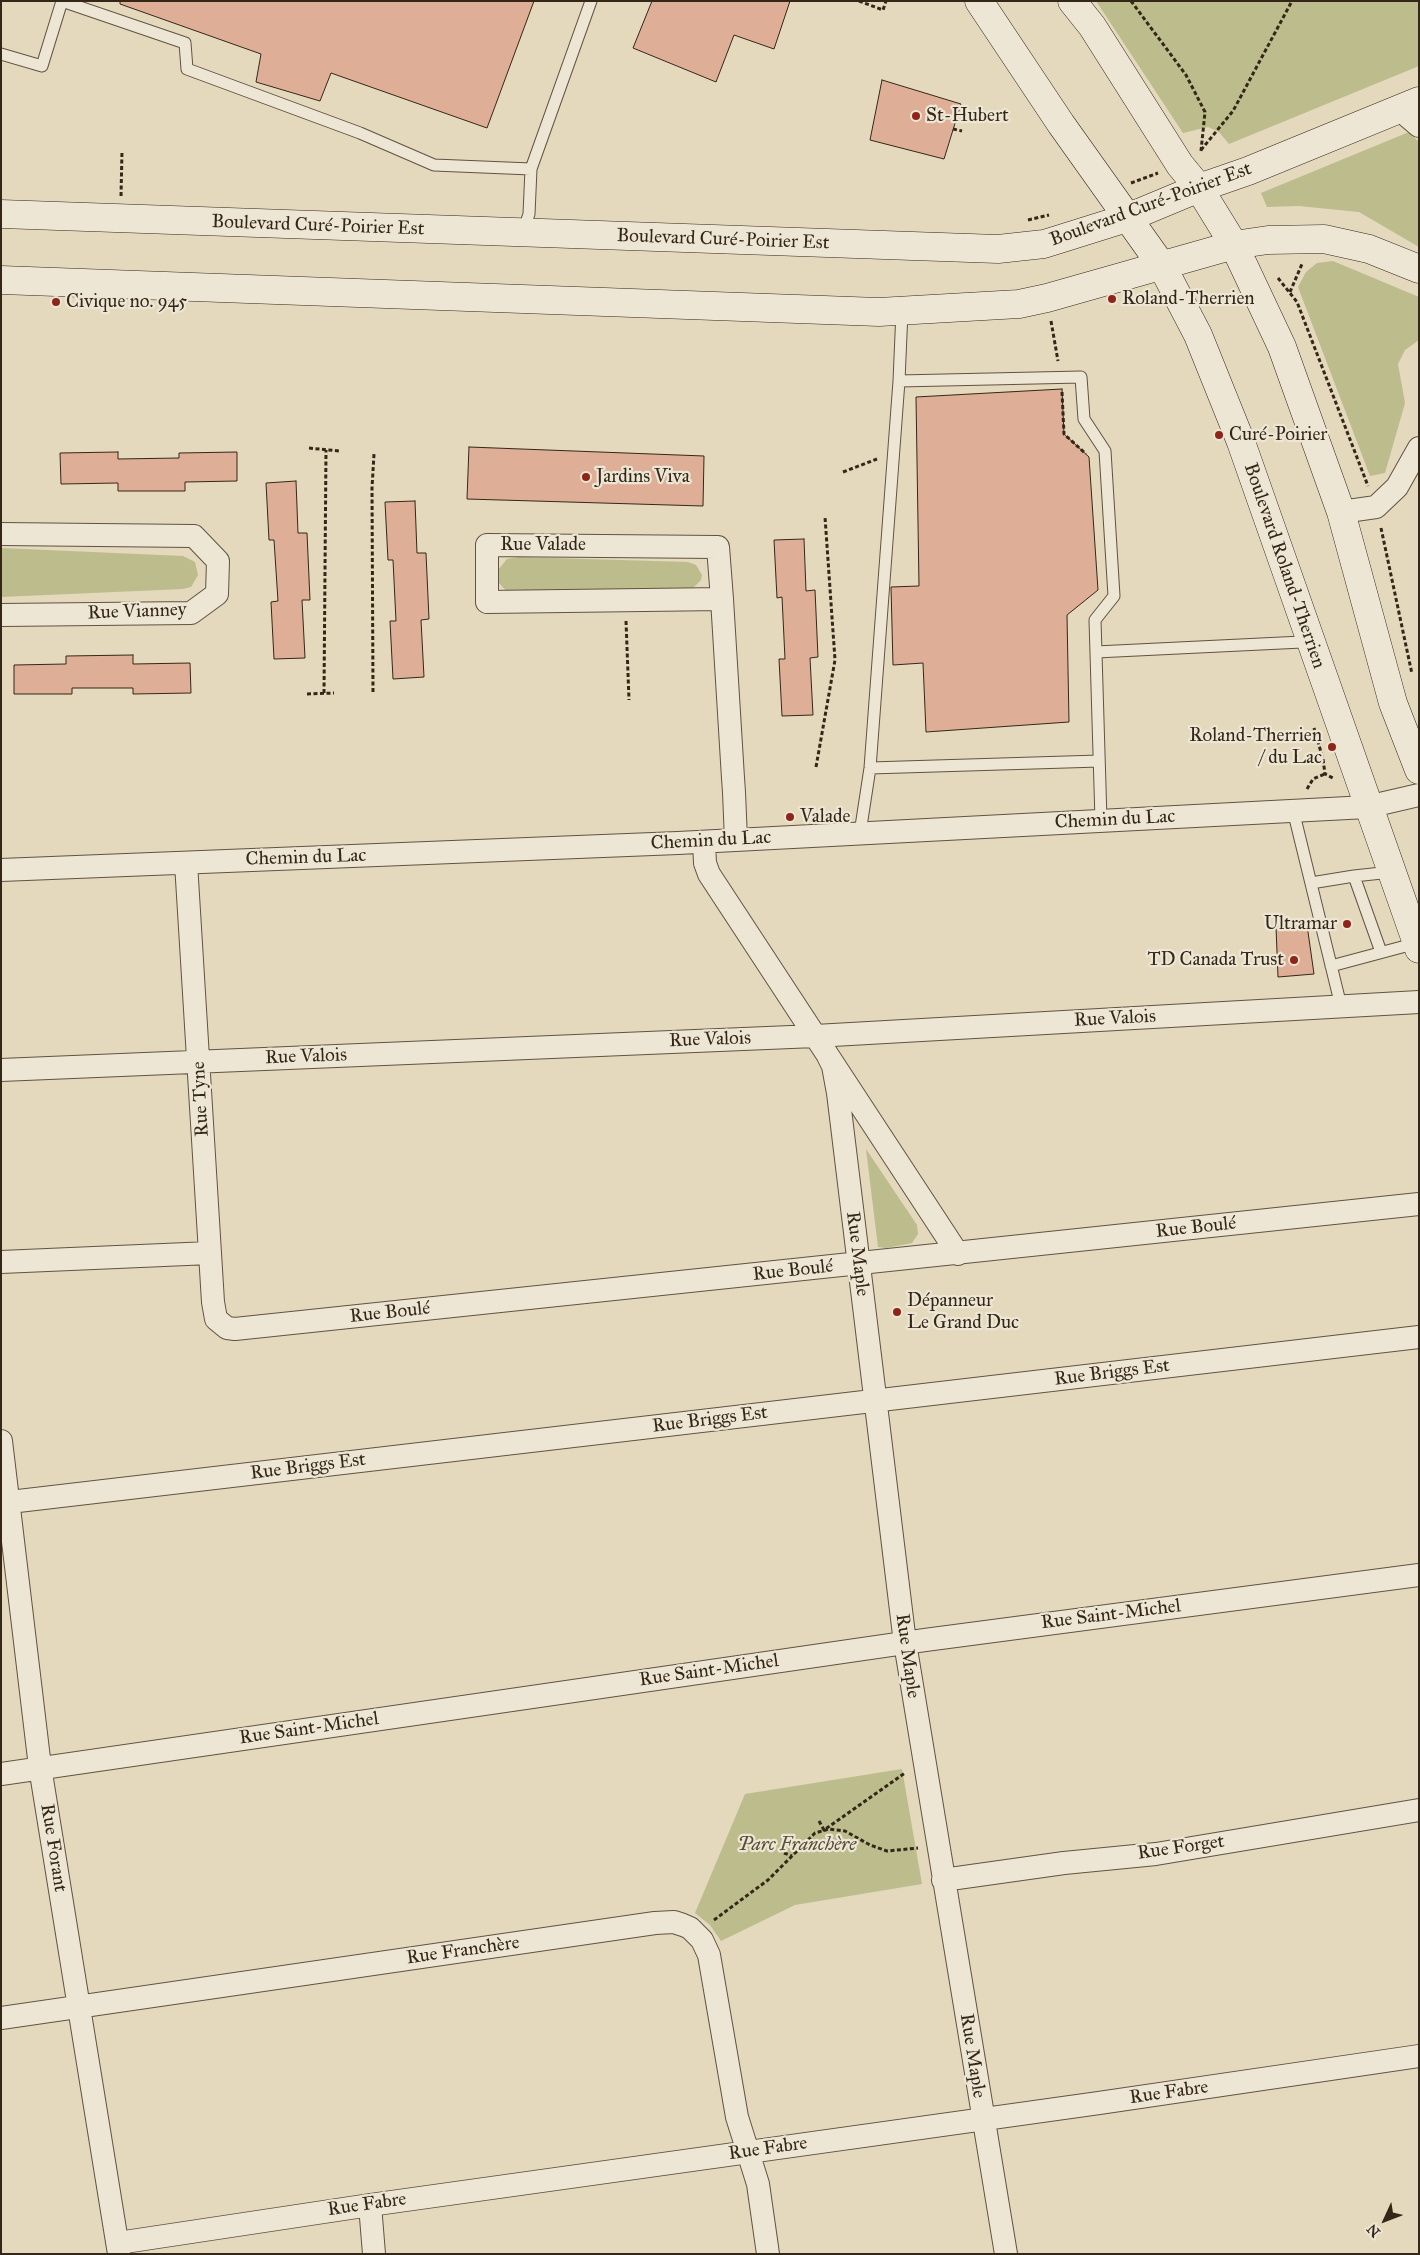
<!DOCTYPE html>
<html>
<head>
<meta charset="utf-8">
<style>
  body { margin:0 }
  #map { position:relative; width:1420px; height:2255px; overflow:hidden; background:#e4d8bd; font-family:"IM FELL Great Primer",serif }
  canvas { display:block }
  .frame { position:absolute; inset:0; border:2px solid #352718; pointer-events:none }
  .north { position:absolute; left:1360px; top:2195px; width:50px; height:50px; -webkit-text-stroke:4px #ede6d4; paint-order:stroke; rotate:227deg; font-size:14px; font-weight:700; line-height:20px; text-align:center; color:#352718 }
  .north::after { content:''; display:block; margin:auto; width:18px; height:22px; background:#352718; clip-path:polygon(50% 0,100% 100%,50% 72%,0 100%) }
</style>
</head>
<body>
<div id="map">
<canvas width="1420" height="2255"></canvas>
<div class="frame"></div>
<div class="north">N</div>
</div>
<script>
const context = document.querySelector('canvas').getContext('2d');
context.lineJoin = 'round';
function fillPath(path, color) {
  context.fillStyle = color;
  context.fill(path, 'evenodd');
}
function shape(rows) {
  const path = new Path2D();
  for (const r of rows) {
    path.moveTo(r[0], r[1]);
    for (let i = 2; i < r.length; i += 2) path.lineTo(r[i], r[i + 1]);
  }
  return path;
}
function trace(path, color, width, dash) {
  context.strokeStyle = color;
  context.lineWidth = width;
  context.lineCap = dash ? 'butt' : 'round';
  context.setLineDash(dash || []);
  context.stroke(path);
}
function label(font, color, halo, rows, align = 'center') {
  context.font = font + ' "IM FELL Great Primer",serif';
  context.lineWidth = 4.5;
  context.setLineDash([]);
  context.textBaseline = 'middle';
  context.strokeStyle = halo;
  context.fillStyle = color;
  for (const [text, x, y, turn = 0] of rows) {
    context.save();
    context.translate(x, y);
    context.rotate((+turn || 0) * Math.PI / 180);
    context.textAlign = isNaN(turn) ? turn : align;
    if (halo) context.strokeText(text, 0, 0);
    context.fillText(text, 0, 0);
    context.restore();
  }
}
const green = shape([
  [1096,1,1419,1,1419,66,1229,144,1219,132,1208,127,1183,133],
  [1409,132,1419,142,1419,247,1359,212,1299,206,1267,207,1261,193],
  [1333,261,1419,297,1419,340,1405,350,1398,364,1405,403,1385,473,1370,476,1298,287,1306,272,1317,263],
  [1,548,183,556,195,562,198,575,191,587,183,589,1,597],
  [518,557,688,562,696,565,702,575,701,580,692,589,509,594,499,583,498,570,507,559],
  [866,1149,917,1225,918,1234,912,1243,886,1248,878,1247],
  [902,1769,922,1884,795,1905,721,1941,710,1925,695,1913,745,1794]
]);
const building = shape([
  [120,1,534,1,487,128,331,73,320,101,256,82,261,54,120,4,120,1],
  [652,1,790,1,774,49,734,35,716,82,633,48,652,1],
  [882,80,961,104,944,159,870,140,882,80],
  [1062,389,1064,434,1089,457,1098,590,1067,615,1069,722,926,732,923,663,893,665,891,587,919,586,916,397,1062,389],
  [469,447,704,456,703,506,467,499,469,447],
  [118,452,118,459,179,458,179,453,237,452,237,481,185,482,185,491,118,491,118,483,61,484,60,453,118,452],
  [296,481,298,533,307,533,310,600,302,600,305,658,274,659,271,602,278,601,274,540,269,540,266,483,296,481],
  [415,501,417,553,426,553,429,619,421,620,424,677,393,679,390,621,396,621,393,560,388,560,385,502,415,501],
  [804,539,806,591,815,590,818,657,810,658,813,715,782,716,779,659,785,659,782,597,777,598,774,540,804,539],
  [133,655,133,664,190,663,191,693,133,694,133,688,72,688,72,694,14,694,14,665,66,664,66,656,133,655],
  [1307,925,1314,974,1278,977,1276,927,1307,925]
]);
const path = shape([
  [859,1,883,10,886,1],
  [1131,1,1186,75,1205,112,1201,151],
  [953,129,962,131],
  [1201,150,1233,111,1292,1],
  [1131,183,1158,173],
  [121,196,122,151],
  [1028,220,1049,215],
  [1278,278,1297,302,1368,486],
  [1290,292,1302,264],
  [1051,321,1058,361],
  [1062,392,1064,434,1086,454],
  [309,448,339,451],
  [843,472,877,459],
  [1381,528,1412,674],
  [626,621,629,700],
  [373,692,372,488,374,454],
  [324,693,326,450],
  [307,694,334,693],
  [1314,728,1323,759,1325,774,1333,778],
  [816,767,835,660,825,517],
  [1307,789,1313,779,1325,774],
  [819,1821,824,1830,905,1773],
  [784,1853,792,1856],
  [714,1920,768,1880,815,1833,829,1829,845,1831,870,1845,887,1851,918,1848]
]);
const lane = shape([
  [1,54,42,66,62,1,185,43,187,69,360,133,434,165,531,169],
  [523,232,529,214,531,169,591,1],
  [902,311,899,381,1081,377,1084,419,1105,451,1114,596,1095,620,1101,820],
  [1096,652,1302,642,1309,639],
  [870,768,1099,761],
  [1293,810,1341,1006],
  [860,833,870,768,899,381],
  [1354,876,1391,872],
  [1311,883,1354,876,1381,952],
  [1331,966,1417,943]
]);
const street = shape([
  [1399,109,1419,126],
  [1341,512,1376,507,1397,487,1419,448],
  [1,534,194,536,218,561,217,594,191,613,1,615],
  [722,599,487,602,487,545,718,547,722,599,733,778,734,792,736,840],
  [704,842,705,863,709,874,958,1254],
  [186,863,213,1302,216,1319,227,1328,235,1329,1419,1204],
  [1,870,678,843,1367,807,1419,795],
  [828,1056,833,1066,838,1093,905,1643,1006,2254],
  [1,1070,815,1036,1419,1002],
  [1,1262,210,1253],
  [1,1441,40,1767,119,2254],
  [1,1503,1419,1337],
  [1,1774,925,1640,1419,1575],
  [943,1880,1064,1863,1156,1854,1419,1810],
  [1,2018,655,1923,674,1922,683,1925,690,1928,702,1940,709,1955,737,2117,758,2184,768,2254],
  [370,2205,374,2254],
  [118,2243,370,2205,1099,2103,1419,2056]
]);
const secondary = shape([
  [979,1,1061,124,1162,266,1198,335,1241,442,1419,949],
  [1072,1,1092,26,1180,165,1199,188,1234,245,1282,347,1341,512,1393,703,1419,770],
  [1,214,998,249,1044,244,1127,218,1199,188,1248,171,1419,101],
  [1,280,879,312,1019,304,1047,298,1234,245,1268,240,1324,239,1369,249,1419,269]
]);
const markers = [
  [916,116,5,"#8f2418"],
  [1112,299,5,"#8f2418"],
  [56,302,5,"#8f2418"],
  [1219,435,5,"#8f2418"],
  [586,477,5,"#8f2418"],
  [1332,747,5,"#8f2418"],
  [790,817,5,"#8f2418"],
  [1347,924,5,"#8f2418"],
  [1294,960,5,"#8f2418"],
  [897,1312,5,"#8f2418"]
];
const poiNames = [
  ["St-Hubert",926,116],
  ["Roland-Therrien",1122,299],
  ["Civique no. 945",66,302],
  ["Curé-Poirier",1229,435],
  ["Jardins Viva",596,477],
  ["Roland-Therrien",1322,736,"right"],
  ["/ du Lac",1322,758,"right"],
  ["Valade",800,817],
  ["Ultramar",1337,924,"right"],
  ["TD Canada Trust",1284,960,"right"],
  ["Dépanneur",907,1301],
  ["Le Grand Duc",907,1323]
];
const streetNames = [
  ["Boulevard Curé-Poirier Est",1151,205,-20],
  ["Boulevard Curé-Poirier Est",318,226,2],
  ["Boulevard Curé-Poirier Est",723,240,2],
  ["Rue Valade",543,545],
  ["Boulevard Roland-Therrien",1284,566,71],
  ["Rue Vianney",137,612,-2],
  ["Chemin du Lac",1115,820,-3],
  ["Chemin du Lac",711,841,-3],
  ["Chemin du Lac",306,858,-2],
  ["Rue Valois",1115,1019,-3],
  ["Rue Valois",710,1040,-2],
  ["Rue Valois",306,1057,-2],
  ["Rue Tyne",201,1099,-93],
  ["Rue Boulé",1196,1228,-6],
  ["Rue Maple",857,1254,83],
  ["Rue Boulé",793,1271,-6],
  ["Rue Boulé",390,1313,-6],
  ["Rue Briggs Est",1112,1373,-7],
  ["Rue Briggs Est",710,1420,-7],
  ["Rue Briggs Est",308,1467,-7],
  ["Rue Saint-Michel",1111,1615,-7],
  ["Rue Maple",907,1656,82],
  ["Rue Saint-Michel",709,1671,-8],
  ["Rue Saint-Michel",309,1729,-8],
  ["Rue Forant",53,1848,81],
  ["Rue Forget",1181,1848,-8],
  ["Rue Franchère",463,1951,-8],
  ["Rue Maple",972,2056,81],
  ["Rue Fabre",1169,2093,-8],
  ["Rue Fabre",768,2149,-8],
  ["Rue Fabre",367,2205,-8]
];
const parkNames = [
  ["Parc Franchère",797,1845]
];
fillPath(green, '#bcbc8c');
fillPath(building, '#deae96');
trace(building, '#352718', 1);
trace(lane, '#615341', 13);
trace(street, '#615341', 24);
trace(secondary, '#352718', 29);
trace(path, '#352718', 3, [4, 2.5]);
trace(lane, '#ede6d4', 11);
trace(street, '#ede6d4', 22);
trace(secondary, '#ede6d4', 28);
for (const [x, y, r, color] of markers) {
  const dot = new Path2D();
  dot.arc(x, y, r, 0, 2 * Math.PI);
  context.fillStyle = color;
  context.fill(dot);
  trace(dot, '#ede6d4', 2);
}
label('19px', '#352718', '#ede6d4', poiNames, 'left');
label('19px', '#352718', '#ede6d4', streetNames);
label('italic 19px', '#574c35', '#ede6d4', parkNames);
</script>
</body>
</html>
